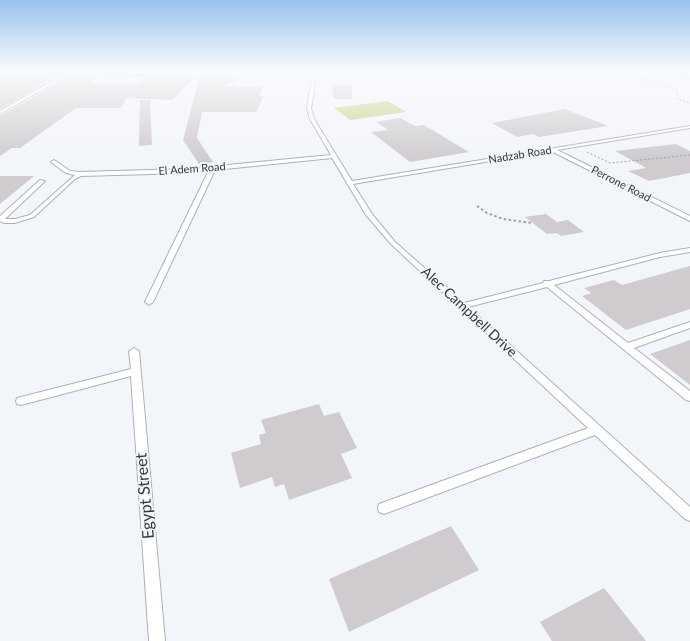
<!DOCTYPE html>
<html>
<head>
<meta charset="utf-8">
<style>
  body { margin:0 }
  canvas { display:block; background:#f2f5fa }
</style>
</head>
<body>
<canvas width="690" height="641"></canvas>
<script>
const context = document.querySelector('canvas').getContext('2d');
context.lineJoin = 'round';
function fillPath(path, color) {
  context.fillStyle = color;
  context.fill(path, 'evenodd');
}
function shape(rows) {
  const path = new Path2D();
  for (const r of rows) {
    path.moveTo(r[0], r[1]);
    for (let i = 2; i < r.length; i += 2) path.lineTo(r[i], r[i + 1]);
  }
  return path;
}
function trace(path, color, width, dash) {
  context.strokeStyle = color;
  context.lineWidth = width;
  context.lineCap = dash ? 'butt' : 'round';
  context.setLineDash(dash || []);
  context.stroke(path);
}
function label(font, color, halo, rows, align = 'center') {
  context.font = font + ' Lato,sans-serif';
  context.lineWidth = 4;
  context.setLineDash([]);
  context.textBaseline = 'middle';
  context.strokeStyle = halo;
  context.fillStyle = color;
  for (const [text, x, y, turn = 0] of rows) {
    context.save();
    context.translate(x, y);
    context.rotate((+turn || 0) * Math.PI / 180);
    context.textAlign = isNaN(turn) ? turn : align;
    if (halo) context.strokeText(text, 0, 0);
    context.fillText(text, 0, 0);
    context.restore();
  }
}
const green = shape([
  [388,101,406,112,350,120,334,108]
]);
const building = shape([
  [64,71,0,109,0,76,25,76,35,72],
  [153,71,180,71,178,73,196,75,173,100,126,98,121,108,76,108,20,148,12,148,0,156,0,116,67,78,98,77,90,83,139,83],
  [200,75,241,79,221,87,263,87,259,96,264,96,256,112,202,112,197,138,213,162,199,164,183,140],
  [333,85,352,85,352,99,333,99],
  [140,100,150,100,152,145,139,146],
  [565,109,608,126,539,137,533,134,517,137,492,123],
  [400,118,415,126,424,125,469,152,410,162,371,132,388,130,376,122],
  [676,144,690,151,690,173,649,181,628,171,646,168,615,151],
  [0,176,34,176,0,204],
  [546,214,557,222,568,220,584,232,561,236,557,233,547,234,525,217],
  [690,266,690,309,626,330,582,296,591,293,584,288,614,280,622,285],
  [690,340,690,385,650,354],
  [319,404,324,416,339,412,357,448,341,454,352,478,289,500,284,484,275,487,272,477,240,488,231,453,261,444,259,435,266,433,261,420],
  [451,526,479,570,349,632,329,579],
  [604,588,646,641,552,641,540,622]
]);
const pathFar1 = shape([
  [616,71,677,89,677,99,690,103],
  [587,152,610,163,690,155]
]);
const path = shape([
  [477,206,487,213,503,219,532,223]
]);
const service = shape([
  [69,71,74,71,69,74,145,75,66,76,0,114,0,111,69,71],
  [313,71,317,71,311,108,314,119,352,181,690,126,690,128,557,150,690,216,690,221,551,151,353,184,372,214,395,242,464,303,543,283,544,281,549,281,660,253,690,248,690,252,660,257,554,285,628,343,690,322,690,328,634,348,690,391,690,401,686,400,623,349,547,287,468,307,690,507,690,521,685,519,595,435,384,514,379,512,378,508,379,504,588,428,391,244,366,215,332,158,215,170,153,302,149,305,145,302,209,170,186,173,81,176,75,179,34,217,15,223,4,223,0,221,0,216,40,180,45,181,5,219,15,219,30,215,75,175,66,173,52,163,51,162,54,160,70,171,80,172,186,169,331,155,310,119,307,108,313,71],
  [668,71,674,71,690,76,690,78,668,71],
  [134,348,139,351,165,641,149,641,131,376,21,405,17,404,16,401,17,398,21,397,131,369,129,351,134,348]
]);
const farStreetnames = [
  ["Nadzab Road",520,155,-9],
  ["El Adem Road",192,169,-4],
  ["Perrone Road",621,184,27]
];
const streetNames = [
  ["Alec Campbell Drive",469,312,43]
];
const nearStreetnames = [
  ["Egypt Street",145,496,-95]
];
fillPath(green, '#cbd180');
fillPath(building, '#cfcbcf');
trace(service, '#adb1b5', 2);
trace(pathFar1, '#9ea0a3', 1, [2, 2]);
trace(path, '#9ea0a3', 2, [2.5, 2.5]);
fillPath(service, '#fff');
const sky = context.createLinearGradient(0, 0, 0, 161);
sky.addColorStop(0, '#99c2ed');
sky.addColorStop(0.44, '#f9fafd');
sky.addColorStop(1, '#f9fafd00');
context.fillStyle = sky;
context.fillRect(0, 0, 690, 161);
label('11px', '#363739', '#f2f5fa', farStreetnames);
label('14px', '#363739', '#f2f5fa', streetNames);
label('16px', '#363739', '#f2f5fa', nearStreetnames);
</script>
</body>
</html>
